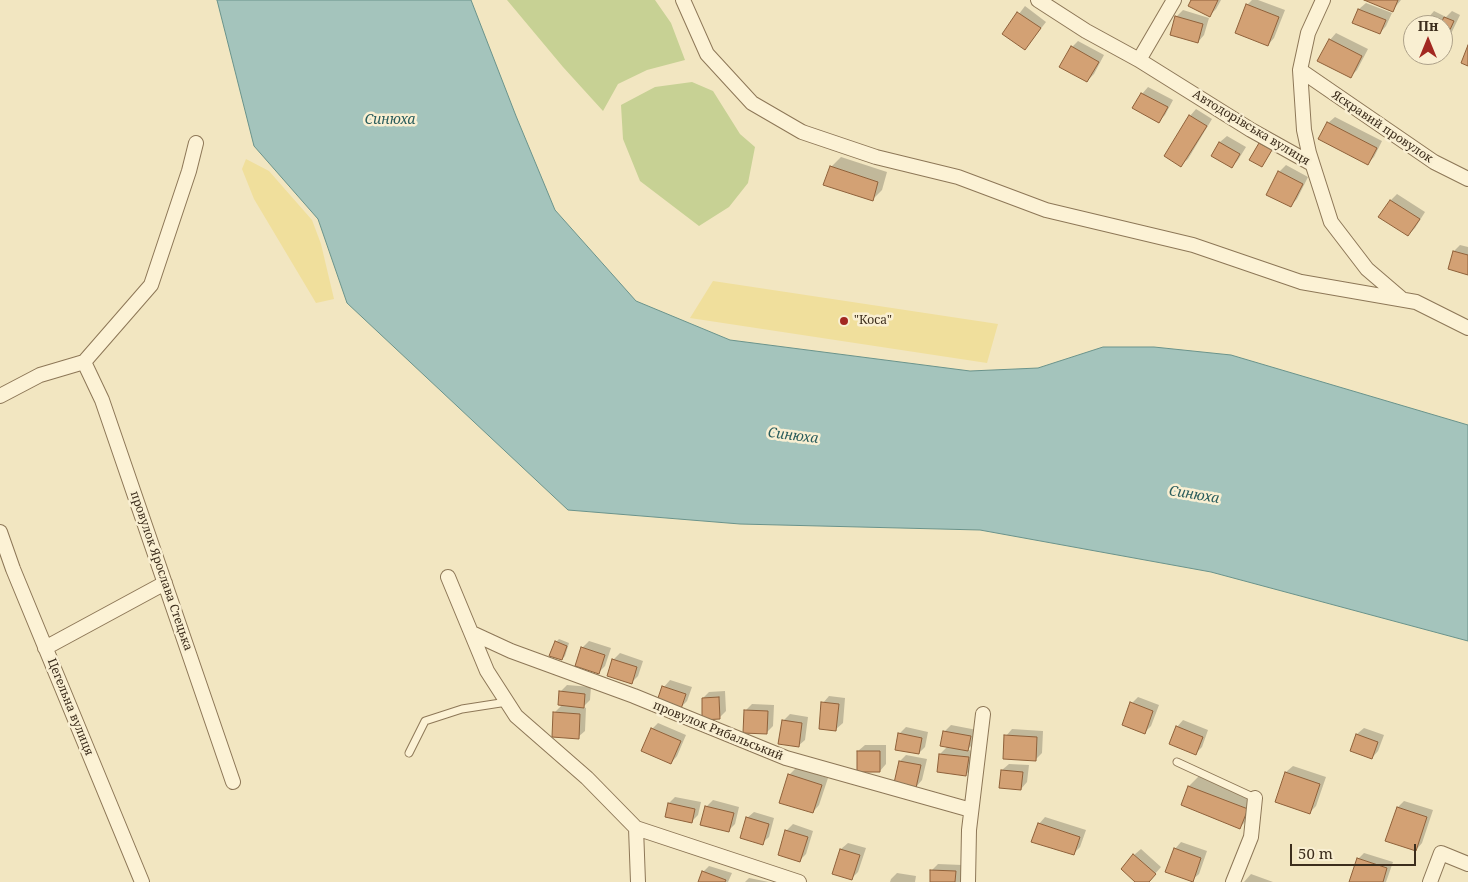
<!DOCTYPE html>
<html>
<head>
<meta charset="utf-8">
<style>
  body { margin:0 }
  #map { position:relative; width:1468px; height:882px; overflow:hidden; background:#f2e6c1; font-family:"Noto Serif",serif }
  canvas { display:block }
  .north { position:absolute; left:1403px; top:15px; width:50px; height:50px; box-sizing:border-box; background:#f9efd2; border:1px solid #ada189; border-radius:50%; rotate:0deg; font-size:14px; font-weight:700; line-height:20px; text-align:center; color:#3c2d1c }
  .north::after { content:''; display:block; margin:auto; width:18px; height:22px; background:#a22821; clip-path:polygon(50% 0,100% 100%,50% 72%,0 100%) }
  .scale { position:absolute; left:1290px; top:844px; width:126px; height:22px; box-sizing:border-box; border:2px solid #3c2d1c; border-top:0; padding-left:6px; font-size:15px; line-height:18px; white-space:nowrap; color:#3c2d1c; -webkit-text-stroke:4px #f9efd2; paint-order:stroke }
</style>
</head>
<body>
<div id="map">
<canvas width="1468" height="882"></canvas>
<div class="north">Пн</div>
<div class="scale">50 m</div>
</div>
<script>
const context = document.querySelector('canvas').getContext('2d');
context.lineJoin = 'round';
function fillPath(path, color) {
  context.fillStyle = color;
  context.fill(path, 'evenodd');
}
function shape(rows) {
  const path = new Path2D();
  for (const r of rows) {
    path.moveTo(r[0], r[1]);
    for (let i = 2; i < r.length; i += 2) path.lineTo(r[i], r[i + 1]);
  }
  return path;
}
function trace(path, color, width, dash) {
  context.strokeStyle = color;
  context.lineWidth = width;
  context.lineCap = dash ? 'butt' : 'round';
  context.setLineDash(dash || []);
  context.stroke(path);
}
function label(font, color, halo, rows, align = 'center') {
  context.font = font + ' "Noto Serif",serif';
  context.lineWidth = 5;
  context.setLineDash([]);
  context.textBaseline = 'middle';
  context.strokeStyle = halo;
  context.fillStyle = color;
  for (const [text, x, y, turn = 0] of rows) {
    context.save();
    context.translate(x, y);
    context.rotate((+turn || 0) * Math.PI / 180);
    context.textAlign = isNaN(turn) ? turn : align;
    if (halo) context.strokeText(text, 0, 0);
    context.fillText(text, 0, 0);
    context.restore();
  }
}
const green = shape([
  [507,0,655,0,671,23,685,60,647,70,618,84,603,111,563,67],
  [692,82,713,91,740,134,755,147,748,183,729,207,699,226,640,181,623,139,621,105,655,87]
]);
const sand = shape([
  [246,159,269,171,312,220,321,244,334,299,316,303,254,199,242,169],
  [713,281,998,324,987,363,690,318]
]);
const water = shape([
  [217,0,471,0,516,116,555,210,636,301,730,340,970,371,1038,368,1103,347,1154,347,1231,355,1468,425,1468,641,1211,572,980,530,740,524,568,510,347,303,318,219,254,146,217,0]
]);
const shadow = shape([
  [1192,0,1221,0,1216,9,1210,15],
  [1252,0,1258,0,1285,10,1274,38,1268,45,1247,5],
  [1368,0,1401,0,1392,11],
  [1366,3,1392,13,1386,26,1380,33,1354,22,1359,9],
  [1025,6,1046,22,1025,49,1004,34],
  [1183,10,1209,18,1204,35,1198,42,1176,17],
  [1434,11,1446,17,1452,11,1460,15,1448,40,1443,45,1443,25,1425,25,1428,18],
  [1336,33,1368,49,1357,70,1350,77,1330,40],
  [1078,41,1104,55,1094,74,1087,81,1072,47],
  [1148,87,1173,100,1165,115,1159,121,1142,94],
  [1196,109,1212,119,1188,159,1181,165,1190,116],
  [1335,117,1382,141,1374,157,1368,163,1328,123],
  [1227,136,1246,147,1238,160,1232,167,1213,156,1220,142],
  [841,157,887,172,882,190,872,200,831,167],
  [1286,165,1308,177,1297,199,1290,206,1279,172],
  [1397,194,1425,212,1415,228,1408,235,1380,217,1391,200],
  [1460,245,1468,247,1468,273,1454,251],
  [559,639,569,643,565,656,562,659,556,642],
  [589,641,611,648,605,666,599,672,582,648],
  [620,653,643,661,638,676,631,683,613,660],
  [670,680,692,687,687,701,680,708,664,687],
  [567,685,591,687,590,700,583,707,586,708,585,731,578,737,554,713,563,704,560,692],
  [725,691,726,711,719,718,703,698,709,692],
  [829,696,845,698,843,723,836,729,823,703],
  [1138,697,1159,705,1151,726,1144,733,1132,703],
  [752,704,774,705,773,726,766,733,745,711],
  [790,714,808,717,805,740,798,746,783,721],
  [1183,720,1208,730,1202,747,1196,753,1177,727],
  [658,723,686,735,677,756,671,763,652,729],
  [951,725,977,730,974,743,967,750,974,751,973,768,966,774,940,754,948,746,944,732],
  [906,727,928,732,925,747,919,753,899,734],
  [1364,728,1384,735,1378,751,1372,758,1357,734],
  [1012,729,1043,731,1042,753,1035,760,1006,736],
  [865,745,886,745,886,764,880,771,858,751],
  [906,755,927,759,922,780,916,787,900,761],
  [1009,764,1029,765,1027,782,1021,789,1002,770],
  [1293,766,1326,777,1316,806,1309,813,1286,772],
  [796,768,828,778,819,805,813,812,789,775],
  [1199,776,1257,799,1250,817,1240,827,1189,786],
  [675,797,701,802,698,815,692,821,669,803],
  [713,800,739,807,735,824,728,831,706,807],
  [1404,801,1433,810,1422,843,1416,850,1398,807],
  [754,812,774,818,769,837,762,843,747,818],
  [1045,817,1086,830,1080,847,1073,854,1039,824],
  [793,824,813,831,806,854,800,860,786,831],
  [1181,842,1207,851,1199,874,1192,880,1175,849],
  [848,843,866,848,858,872,852,878,841,849],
  [1141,849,1161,867,1148,882,1137,882,1134,855],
  [1364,853,1393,862,1386,882,1350,882,1358,859],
  [938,864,962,865,961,882,931,882,932,870],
  [709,866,732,873,728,882,699,882,703,872],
  [897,873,916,876,915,882,890,882,891,879],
  [1251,874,1273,882,1244,882],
  [749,878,769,882,745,882]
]);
const building = shape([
  [1191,0,1218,0,1210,17,1188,6,1191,0],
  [1364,0,1398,0,1393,12,1364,0],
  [1246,4,1279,17,1268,46,1235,33,1246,4],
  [1358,9,1386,20,1380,34,1352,23,1358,9],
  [1017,12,1041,28,1025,50,1002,34,1017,12],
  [1175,16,1203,24,1198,43,1170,35,1175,16],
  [1427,17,1441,23,1444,17,1454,21,1443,45,1443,25,1423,25,1427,17],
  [1329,39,1362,56,1351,78,1317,61,1329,39],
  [1468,45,1468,66,1461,63,1468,45],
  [1071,46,1099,62,1087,82,1059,67,1071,46],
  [1141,93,1168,107,1159,123,1132,108,1141,93],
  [1189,115,1207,126,1181,167,1164,156,1189,115],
  [1327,122,1377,148,1368,165,1318,139,1327,122],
  [1219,142,1240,154,1232,168,1211,156,1219,142],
  [1259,143,1272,150,1262,167,1249,160,1259,143],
  [830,166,878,182,873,201,823,185,830,166],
  [1278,171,1303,184,1291,207,1266,195,1278,171],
  [1390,200,1420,219,1408,236,1378,217,1390,200],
  [1453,251,1468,255,1468,275,1448,269,1453,251],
  [555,641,567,646,562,660,549,656,555,641],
  [581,647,605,655,599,674,575,666,581,647],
  [612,659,637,667,632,684,607,676,612,659],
  [662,686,686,694,681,709,657,701,662,686],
  [559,691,585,694,584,708,558,705,559,691],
  [719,697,720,719,702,720,702,698,719,697],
  [821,702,839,704,836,731,819,729,821,702],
  [1130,702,1153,711,1145,734,1122,725,1130,702],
  [744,710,768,711,767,734,743,733,744,710],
  [553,712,580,714,579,739,552,737,553,712],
  [782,720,802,723,799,747,778,744,782,720],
  [1176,726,1203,737,1196,755,1169,744,1176,726],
  [651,728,681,741,671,764,641,751,651,728],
  [943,731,971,736,968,751,940,746,943,731],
  [898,733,922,738,919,754,895,750,898,733],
  [1356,734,1378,742,1372,759,1350,751,1356,734],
  [1004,735,1037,737,1036,761,1003,759,1004,735],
  [857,751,880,751,880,772,857,772,857,751],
  [939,754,969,757,966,776,937,772,939,754],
  [899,761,921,765,916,788,894,783,899,761],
  [1001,770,1023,772,1021,790,999,788,1001,770],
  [1285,772,1320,784,1310,814,1275,802,1285,772],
  [788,774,822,785,813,813,779,803,788,774],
  [1188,786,1248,809,1240,829,1181,805,1188,786],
  [668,803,695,809,692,823,665,817,668,803],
  [705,806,734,813,729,832,700,825,705,806],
  [1397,807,1427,817,1416,851,1385,841,1397,807],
  [746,817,769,824,763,845,740,838,746,817],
  [1038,823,1080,837,1074,855,1031,842,1038,823],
  [785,830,808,837,800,862,778,855,785,830],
  [1174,848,1201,858,1193,882,1165,872,1174,848],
  [840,849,860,855,852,880,832,874,840,849],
  [1133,854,1156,874,1149,882,1135,882,1121,869,1133,854],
  [1357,858,1387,868,1383,882,1349,882,1357,858],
  [930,870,956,871,955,882,930,882,930,870],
  [702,871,726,880,725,882,698,882,702,871]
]);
const lane = shape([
  [409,753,425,721,462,709,507,702],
  [1177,762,1255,798]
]);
const street = shape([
  [683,0,707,54,752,103,802,132,876,157,958,177,1046,210,1193,245,1301,282,1416,302,1468,328],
  [1038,0,1086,31,1139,60,1251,130,1312,164],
  [1323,0,1308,33,1300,70,1304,130,1309,153,1331,222,1367,269,1402,299],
  [1139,60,1174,0],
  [1300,70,1434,162,1468,179],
  [84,362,102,400,233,782],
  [0,396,40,375,84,362,151,285,189,171,196,143],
  [0,532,13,569,142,882],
  [448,577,487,671,516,716,587,778,636,828,799,882],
  [472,633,511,651,634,696,786,758,971,810],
  [45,648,165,583],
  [636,828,638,882],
  [968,882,969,830,983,714],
  [1233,882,1251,837,1255,798],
  [1430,882,1441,853,1468,864]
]);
const markers = [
  [844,321,5,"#a22821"]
];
const streetNames = [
  ["Яскравий провулок",1382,127,34],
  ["Автодорівська вулиця",1251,128,31],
  ["провулок Ярослава Стецька",161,571,71],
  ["Цегельна вулиця",70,707,68],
  ["провулок Рибальський",718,731,22]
];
const poiNames = [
  ["\"Коса\"",854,321]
];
const waterNames = [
  ["Синюха",390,120],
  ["Синюха",793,436,7],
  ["Синюха",1194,495,9]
];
fillPath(green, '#c7d194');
fillPath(sand, '#f0df9c');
fillPath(water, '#a4c4bc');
trace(water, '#6a938b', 1);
fillPath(shadow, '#0003');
fillPath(building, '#d3a174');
trace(building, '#8f613a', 1);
trace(lane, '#8d7757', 9);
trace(street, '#8d7757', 16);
trace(lane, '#fcf2d5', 7);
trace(street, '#fcf2d5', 14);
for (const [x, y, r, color] of markers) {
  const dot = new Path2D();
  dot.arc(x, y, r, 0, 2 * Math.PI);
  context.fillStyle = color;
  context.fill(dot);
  trace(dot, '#f9efd2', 2);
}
label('12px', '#3c2d1c', '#f9efd2', streetNames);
label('12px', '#3c2d1c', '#f9efd2', poiNames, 'left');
label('italic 14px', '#2a5d5c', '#f9efd2', waterNames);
</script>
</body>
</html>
